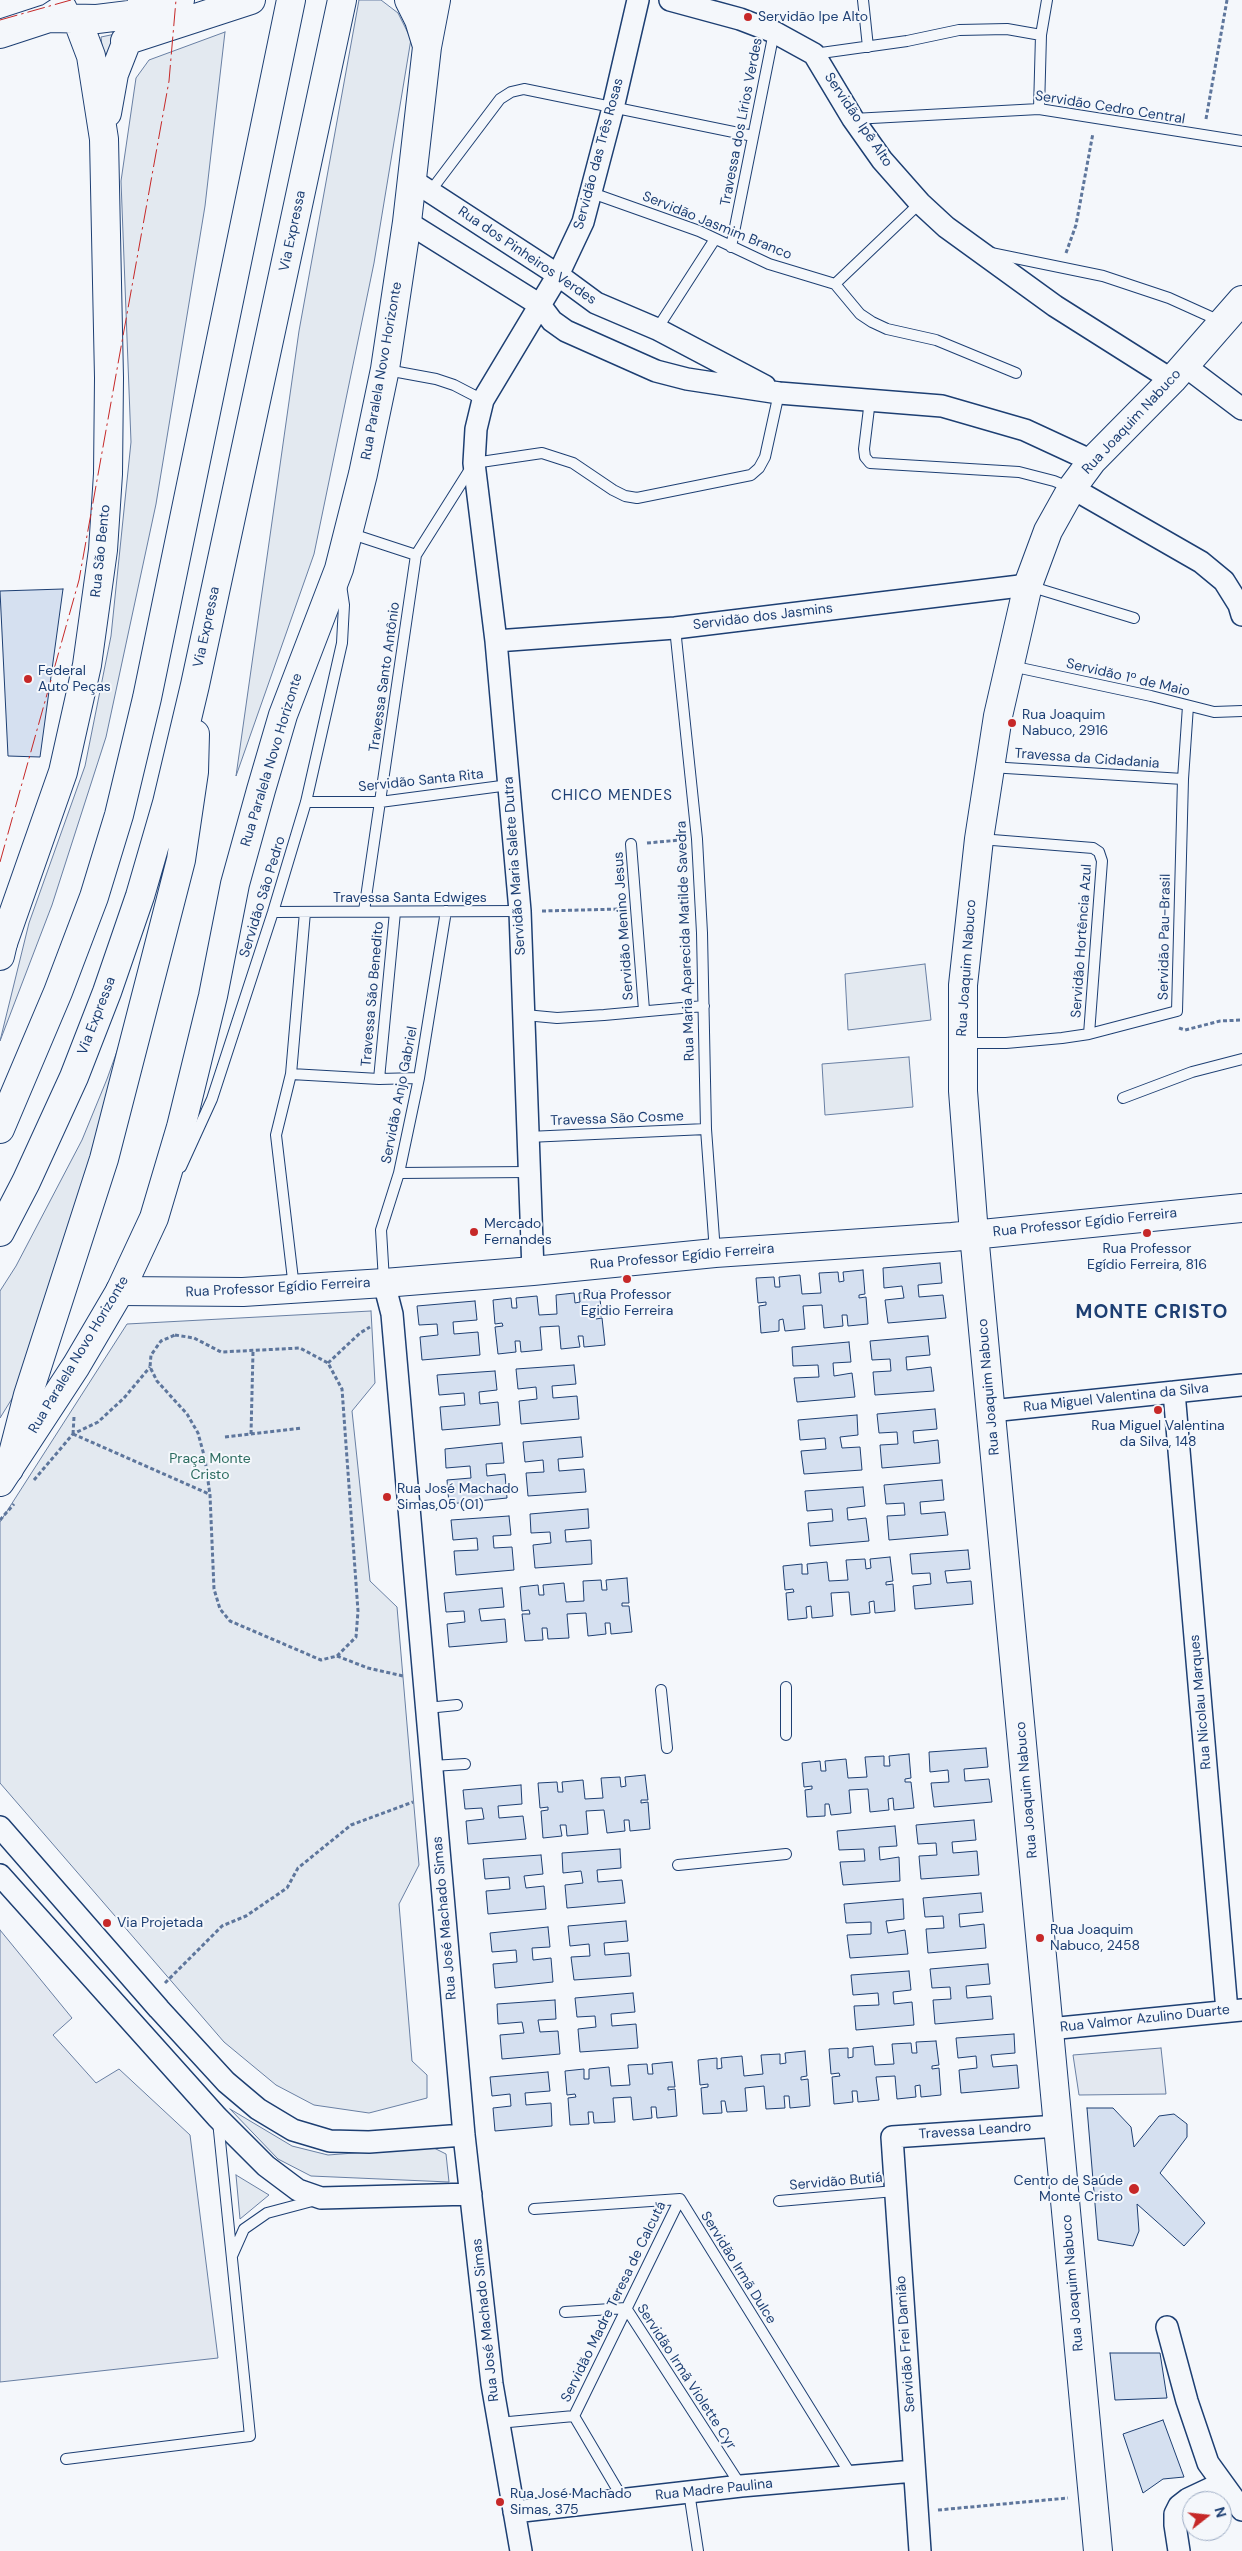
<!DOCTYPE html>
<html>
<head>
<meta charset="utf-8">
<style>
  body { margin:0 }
  #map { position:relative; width:1242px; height:2551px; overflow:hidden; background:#f4f7fb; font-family:"DM Sans",sans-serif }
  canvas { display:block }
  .north { position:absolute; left:1182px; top:2491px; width:50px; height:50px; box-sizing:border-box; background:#f4f7fb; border:1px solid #9eadc5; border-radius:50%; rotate:74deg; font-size:14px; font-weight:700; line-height:20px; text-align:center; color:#1d3f73 }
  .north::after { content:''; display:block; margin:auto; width:18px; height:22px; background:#c62828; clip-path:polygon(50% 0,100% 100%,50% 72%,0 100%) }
</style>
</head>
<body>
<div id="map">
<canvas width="1242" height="2551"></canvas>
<div class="north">N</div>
</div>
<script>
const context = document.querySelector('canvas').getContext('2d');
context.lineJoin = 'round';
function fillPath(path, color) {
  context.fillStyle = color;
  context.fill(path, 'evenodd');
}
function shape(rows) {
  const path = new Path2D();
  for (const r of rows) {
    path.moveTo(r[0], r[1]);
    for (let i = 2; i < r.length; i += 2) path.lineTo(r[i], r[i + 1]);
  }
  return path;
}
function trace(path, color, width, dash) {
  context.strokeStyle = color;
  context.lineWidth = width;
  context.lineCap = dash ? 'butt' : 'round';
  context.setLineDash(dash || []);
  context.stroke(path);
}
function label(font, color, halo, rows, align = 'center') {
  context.font = font + ' "DM Sans",sans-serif';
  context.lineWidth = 4;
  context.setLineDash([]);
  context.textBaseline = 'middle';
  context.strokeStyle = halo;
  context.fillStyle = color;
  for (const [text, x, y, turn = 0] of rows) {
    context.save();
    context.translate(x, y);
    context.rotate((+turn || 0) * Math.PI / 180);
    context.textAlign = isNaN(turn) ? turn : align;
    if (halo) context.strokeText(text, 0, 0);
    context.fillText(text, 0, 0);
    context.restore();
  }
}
const green = shape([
  [359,0,381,0,398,13,411,39,374,263,314,554,236,776,299,331,359,0],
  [125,32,107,88,101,37,125,32],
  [225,32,205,206,156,504,106,737,52,905,0,1041,29,923,85,766,111,636,131,442,121,181,136,78,149,60,225,32],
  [925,964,931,1020,848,1030,845,974,925,964],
  [138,993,55,1282,13,1397,0,1418,0,1291,16,1266,82,1140,107,1079,138,993],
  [909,1057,913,1107,825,1115,822,1064,909,1057],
  [371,1311,375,1383,352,1411,370,1581,397,1607,419,1865,399,1904,412,2061,427,2075,427,2098,369,2113,314,2105,276,2085,224,2042,0,1783,0,1522,127,1324,371,1311],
  [230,2109,292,2146,328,2155,432,2147,446,2154,449,2182,311,2176,278,2159,230,2109],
  [236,2175,269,2195,240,2219,236,2175]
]);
const parking = shape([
  [0,1930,72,2018,53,2035,96,2083,119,2069,190,2135,218,2358,0,2382,0,1930],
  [1161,2048,1166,2094,1079,2095,1073,2055,1161,2048]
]);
const building = shape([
  [63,589,40,757,8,756,0,591,63,589],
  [940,1263,942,1283,918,1285,919,1297,943,1295,946,1318,888,1323,885,1300,904,1298,902,1286,884,1288,883,1268,940,1263],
  [863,1270,865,1294,859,1295,859,1298,866,1297,868,1324,848,1326,847,1315,842,1315,843,1326,824,1328,822,1305,803,1306,805,1329,785,1331,783,1319,779,1320,779,1331,761,1333,759,1306,766,1305,766,1302,758,1303,756,1278,774,1277,775,1287,780,1287,779,1277,800,1275,802,1294,821,1293,819,1273,838,1272,839,1282,844,1281,843,1272,863,1270],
  [599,1291,602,1316,595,1316,596,1319,602,1318,605,1345,584,1347,583,1336,578,1336,580,1347,561,1349,559,1326,540,1327,542,1350,521,1352,520,1341,515,1341,516,1352,498,1354,495,1327,503,1326,502,1323,495,1324,493,1300,511,1298,512,1308,517,1308,516,1298,537,1296,539,1315,557,1314,556,1295,574,1293,575,1303,580,1302,579,1293,599,1291],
  [475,1301,477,1320,453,1322,454,1334,478,1332,480,1355,422,1360,420,1337,438,1335,437,1324,419,1325,417,1306,475,1301],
  [928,1336,930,1355,906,1357,907,1370,931,1367,934,1391,875,1395,873,1372,891,1371,890,1359,872,1360,870,1341,928,1336],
  [849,1342,851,1362,833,1363,834,1376,852,1373,855,1397,797,1402,794,1378,819,1377,818,1365,793,1366,792,1347,849,1342],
  [574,1365,576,1384,552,1386,553,1398,577,1396,579,1419,521,1424,519,1401,537,1399,536,1387,518,1389,516,1369,574,1365],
  [495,1371,497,1390,479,1392,480,1404,498,1402,500,1425,442,1430,440,1407,465,1405,464,1393,439,1395,437,1375,495,1371],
  [935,1409,937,1429,913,1431,914,1443,938,1440,940,1463,882,1468,880,1445,898,1444,897,1432,879,1433,877,1414,935,1409],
  [857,1415,858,1435,840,1437,842,1448,860,1447,862,1470,804,1474,801,1451,826,1449,825,1438,800,1440,798,1420,857,1415],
  [581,1437,583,1457,558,1459,559,1471,584,1469,586,1492,528,1496,526,1473,544,1472,543,1460,525,1462,523,1442,581,1437],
  [502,1443,504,1463,486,1464,487,1476,505,1474,507,1498,449,1504,447,1480,471,1478,470,1466,446,1468,445,1449,502,1443],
  [942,1480,944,1500,920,1502,921,1514,945,1512,948,1535,889,1540,887,1516,905,1515,904,1503,886,1504,884,1485,942,1480],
  [863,1487,865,1506,847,1508,848,1520,866,1518,869,1541,810,1546,808,1523,833,1521,832,1509,807,1511,805,1491,863,1487],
  [588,1509,589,1528,565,1530,566,1542,591,1540,592,1564,535,1568,533,1545,551,1543,550,1532,531,1533,530,1514,588,1509],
  [509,1516,511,1535,493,1536,494,1548,512,1547,514,1570,456,1575,454,1551,478,1550,477,1538,453,1540,451,1520,509,1516],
  [968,1550,970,1569,945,1571,947,1583,971,1581,973,1604,915,1609,913,1586,931,1584,930,1573,912,1574,910,1554,968,1550],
  [890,1557,893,1581,886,1582,886,1585,893,1584,895,1611,875,1613,874,1601,869,1602,870,1613,851,1615,849,1592,831,1593,833,1616,812,1618,811,1606,806,1607,807,1618,788,1620,786,1593,794,1592,793,1589,785,1590,783,1566,802,1564,802,1574,808,1574,807,1564,827,1562,829,1581,848,1580,846,1560,865,1559,866,1569,871,1568,870,1559,890,1557],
  [627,1578,629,1603,622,1603,622,1606,629,1606,632,1632,611,1634,610,1623,605,1623,606,1634,588,1636,586,1613,567,1614,569,1638,548,1639,547,1628,542,1628,543,1640,525,1641,522,1614,530,1614,529,1610,522,1611,520,1587,538,1585,539,1595,544,1595,543,1585,564,1583,566,1602,584,1601,583,1581,601,1580,602,1590,607,1590,606,1580,627,1578],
  [502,1588,504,1607,479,1609,481,1621,505,1619,507,1642,449,1647,447,1624,465,1622,464,1611,446,1612,444,1593,502,1588],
  [986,1748,988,1767,964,1769,965,1781,989,1779,992,1802,934,1807,931,1783,949,1782,948,1770,930,1772,929,1752,986,1748],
  [909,1754,911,1778,905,1779,905,1782,911,1782,914,1808,894,1810,893,1798,888,1799,889,1810,870,1812,868,1789,849,1790,851,1813,831,1815,829,1804,825,1804,825,1816,807,1817,805,1790,812,1789,812,1786,804,1787,802,1763,820,1761,821,1771,826,1771,825,1761,846,1759,848,1778,867,1777,865,1757,884,1756,884,1766,890,1766,889,1756,909,1754],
  [645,1775,648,1800,641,1800,641,1803,648,1802,650,1829,630,1831,629,1820,624,1820,625,1831,607,1833,604,1810,586,1811,588,1834,567,1836,566,1825,560,1825,562,1836,543,1838,541,1811,548,1810,548,1807,540,1808,538,1783,557,1782,558,1792,563,1792,562,1782,583,1780,585,1799,603,1798,601,1778,620,1777,621,1787,626,1786,625,1777,645,1775],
  [521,1785,522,1804,498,1806,499,1818,523,1816,526,1839,468,1844,466,1821,484,1819,482,1808,465,1809,463,1790,521,1785],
  [974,1820,976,1840,952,1842,953,1853,977,1851,979,1875,921,1879,919,1856,937,1855,936,1843,918,1844,916,1825,974,1820],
  [895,1826,897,1846,879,1847,880,1860,899,1857,900,1881,843,1885,840,1862,865,1861,864,1849,839,1850,837,1831,895,1826],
  [620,1849,621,1868,597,1870,598,1882,622,1880,625,1903,567,1908,565,1885,583,1883,581,1871,563,1873,562,1853,620,1849],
  [541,1855,543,1874,524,1876,526,1888,544,1886,546,1909,488,1914,486,1891,510,1889,509,1877,485,1879,483,1859,541,1855],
  [981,1893,983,1912,959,1914,960,1927,984,1924,986,1948,928,1953,926,1929,944,1928,943,1916,925,1917,923,1898,981,1893],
  [903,1899,904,1919,886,1921,888,1933,905,1930,908,1954,850,1958,847,1935,871,1934,871,1922,846,1923,844,1904,903,1899],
  [626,1921,628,1941,604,1943,605,1955,629,1953,631,1976,574,1980,571,1957,590,1956,589,1944,570,1946,568,1926,626,1921],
  [548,1927,550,1947,532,1948,533,1960,551,1958,553,1982,495,1988,493,1964,517,1962,516,1950,492,1952,490,1933,548,1927],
  [988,1964,990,1984,966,1986,967,1998,991,1996,993,2019,935,2024,933,2000,951,1999,950,1987,932,1988,930,1969,988,1964],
  [909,1971,911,1990,893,1992,894,2004,912,2002,914,2025,856,2030,854,2006,879,2005,878,1993,853,1995,851,1975,909,1971],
  [633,1993,635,2012,611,2014,612,2026,636,2024,638,2048,580,2052,578,2029,596,2027,595,2016,577,2017,575,1998,633,1993],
  [555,2000,556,2019,538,2020,540,2032,558,2031,560,2054,502,2059,500,2035,524,2033,522,2022,498,2024,497,2004,555,2000],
  [1014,2034,1015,2053,991,2055,993,2067,1017,2065,1019,2088,961,2093,959,2070,977,2068,976,2056,958,2058,956,2038,1014,2034],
  [936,2041,939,2065,932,2066,932,2069,939,2068,941,2095,921,2097,920,2085,915,2086,916,2097,897,2099,895,2076,876,2077,879,2100,858,2102,857,2091,852,2091,853,2102,834,2104,832,2077,840,2076,839,2073,831,2074,829,2049,848,2048,848,2058,853,2057,853,2048,873,2046,875,2065,894,2064,892,2044,911,2043,912,2053,917,2053,916,2042,936,2041],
  [805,2051,807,2076,801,2077,801,2080,808,2079,810,2106,790,2108,789,2096,784,2096,785,2108,766,2109,764,2086,745,2088,747,2111,727,2112,725,2101,721,2101,722,2113,703,2114,701,2088,708,2087,708,2084,700,2085,698,2060,717,2058,717,2069,722,2068,721,2058,742,2056,744,2076,763,2074,761,2055,780,2054,780,2064,786,2063,785,2053,805,2051],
  [672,2062,675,2087,668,2087,668,2090,675,2089,677,2116,657,2118,656,2107,651,2107,652,2118,633,2120,631,2097,613,2098,615,2122,594,2123,593,2112,588,2112,589,2124,570,2125,568,2098,576,2097,575,2094,567,2095,565,2071,584,2069,584,2079,589,2079,589,2069,609,2067,611,2086,630,2085,628,2065,647,2064,648,2074,653,2074,652,2064,672,2062],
  [548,2072,550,2091,525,2093,526,2105,551,2103,552,2126,495,2131,493,2108,511,2106,510,2094,492,2096,490,2077,548,2072],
  [1087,2108,1113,2108,1131,2127,1134,2147,1159,2116,1174,2114,1187,2124,1187,2137,1160,2173,1205,2223,1184,2246,1137,2204,1139,2231,1133,2246,1098,2240,1087,2108],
  [1110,2353,1160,2353,1167,2398,1115,2400,1110,2353],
  [1163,2420,1184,2477,1163,2479,1143,2493,1123,2434,1163,2420]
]);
const path = shape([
  [1206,119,1227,0],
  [1066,253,1076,225,1093,133],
  [647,843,680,840],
  [542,911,621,909],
  [1179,1028,1185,1030,1220,1021,1242,1020],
  [175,1335,194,1338,221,1352,300,1348,328,1363,342,1389,358,1611,356,1637,337,1656,321,1660,230,1621,220,1609,214,1589,210,1495,205,1459,198,1433,187,1414,157,1381,150,1367,151,1355,161,1341,175,1335],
  [328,1363,360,1333,370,1327],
  [73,1434,209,1494],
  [73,1434,74,1417],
  [251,1434,253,1352],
  [225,1437,302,1428],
  [34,1480,73,1434,98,1422,124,1398,150,1367],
  [0,1520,14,1504],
  [337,1656,368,1668,403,1676],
  [165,1983,222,1926,246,1916,287,1888,298,1868,351,1825,413,1802],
  [938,2510,1068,2498]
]);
const lane = shape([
  [863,0,868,47],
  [814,54,907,41,959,30,1007,29,1041,35],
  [1039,109,1041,35,1047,0],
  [853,119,1039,109,1242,141],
  [429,193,500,99,511,92,524,89,753,136],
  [592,193,699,231,769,264,835,284,860,314,872,322,887,329,936,340,1016,373],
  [731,247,774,32],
  [991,253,1103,276,1169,298,1220,321],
  [835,284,920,203],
  [657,329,715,239],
  [387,370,436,379,454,385,483,400],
  [870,400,864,449,865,457,870,463,1019,472,1054,481,1071,488],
  [349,533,416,555],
  [1029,586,1134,618],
  [675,628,697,839,702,933,706,1129,715,1252],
  [1011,666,1151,696,1214,712,1242,711],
  [990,767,1183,779],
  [306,802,380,802,509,785],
  [980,839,1093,848,1099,852,1102,861,1089,1034],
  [631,844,644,1010],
  [364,911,416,555,474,463,542,453,573,463,613,490,625,496,637,498,751,475,759,468,765,457,779,393],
  [273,912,520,911],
  [525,1015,557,1018,604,1015,704,1006],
  [965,1043,1006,1043,1062,1038,1089,1034,1177,1011,1183,779,1188,706],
  [291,1074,379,1079,419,1078],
  [379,1079,395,912],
  [1123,1098,1192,1072,1242,1059],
  [528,1137,706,1129],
  [181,1167,212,1099,273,912,306,802,342,643,344,605,341,585],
  [399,1173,529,1172],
  [384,1281,381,1230,399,1173,419,1078,446,911],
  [294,1288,276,1135,291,1074,305,912],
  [786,1687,786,1735],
  [661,1690,667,1748],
  [427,1708,457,1705],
  [432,1766,465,1764],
  [678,1865,786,1854],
  [779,2201,895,2191],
  [534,2209,680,2199,851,2475],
  [232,2256,244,2229,267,2213,316,2200],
  [565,2312,626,2308,741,2486],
  [574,2416,680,2199],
  [498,2423,574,2416,623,2499],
  [66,2459,250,2436,218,2121],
  [689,2492,698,2551]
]);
const street = shape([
  [670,0,740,19,774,32,814,54,853,119,882,160,920,203,946,227,1055,306,1172,380],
  [412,180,558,275,596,303,657,329,765,386],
  [407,222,540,305,552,321,566,331,656,371,687,379,779,393,942,406,1025,430,1092,461],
  [1185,366,1242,409],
  [1072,488,1201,562,1224,581,1239,605,1242,615],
  [496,641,675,628,1028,585],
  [533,1271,520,911,496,641,474,463,476,429,483,400,558,275,583,222,613,108,638,0],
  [384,1283,392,1314,464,2135,492,2384,521,2551],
  [1174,1392,1227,2011],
  [991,1411,1242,1385],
  [0,1827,159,2009,226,2082,258,2109,293,2130,330,2141,369,2142,464,2135],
  [0,1875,217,2117,266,2166,298,2190,321,2198,471,2194],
  [1049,2029,1242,2010],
  [1167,2327,1187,2401,1208,2463,1242,2510],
  [514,2512,741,2486,914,2471],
  [920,2551,892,2137,1058,2126],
  [1179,2551,1175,2525,1175,2514,1179,2506,1188,2499,1222,2483]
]);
const secondary = shape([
  [120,1291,243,1292,384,1283,533,1271,715,1253,952,1237,1242,1208],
  [1098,2551,974,1234,963,1091,963,985,979,839,998,716,1028,585,1048,531,1072,488,1092,461,1172,380,1242,300]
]);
const primary = shape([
  [409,0,419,20,427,46],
  [49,18,97,19,137,14,180,0],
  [0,34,49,18,63,9],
  [125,41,251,0],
  [107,113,114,74,143,0],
  [3,943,63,772,87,665,103,550,108,474,109,378,104,139,91,56,77,19],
  [0,1482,76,1366,120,1291,154,1218,181,1127,213,996,235,884,261,790,283,715,339,569,363,474,385,369,407,222,427,47,436,0]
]);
const highway = shape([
  [0,956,3,943],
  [0,1129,58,992,94,897,119,815,147,698,291,0],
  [0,1232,26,1182,74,1077,107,992,140,896,167,803,195,685,342,0],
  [9,1469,28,1395,104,1159,181,860,194,772,195,734]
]);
const power = shape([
  [0,20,71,0],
  [0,862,79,580,169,81,176,0]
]);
const markers = [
  [748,17,5,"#c62828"],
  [28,679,5,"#c62828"],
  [1012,723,5,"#c62828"],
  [474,1232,5,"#c62828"],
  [1147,1233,5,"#c62828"],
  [627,1279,5,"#c62828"],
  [1158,1410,5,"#c62828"],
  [387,1497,5,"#c62828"],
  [107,1923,5,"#c62828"],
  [1040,1938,5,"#c62828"],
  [1134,2189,6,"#c62828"],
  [500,2502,5,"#c62828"]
];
const poiNames = [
  ["Servidão Ipe Alto",758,17],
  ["Federal",38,671],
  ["Auto Peças",38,687],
  ["Rua Joaquim",1022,715],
  ["Nabuco, 2916",1022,731],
  ["Mercado",484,1224],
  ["Fernandes",484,1240],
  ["Rua Professor",1147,1249,"center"],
  ["Egídio Ferreira, 816",1147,1265,"center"],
  ["Rua Professor",627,1295,"center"],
  ["Egidio Ferreira",627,1311,"center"],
  ["Rua Miguel Valentina",1158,1426,"center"],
  ["da Silva, 148",1158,1442,"center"],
  ["Rua José Machado",397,1489],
  ["Simas,05 (01)",397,1505],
  ["Via Projetada",117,1923],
  ["Rua Joaquim",1050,1930],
  ["Nabuco, 2458",1050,1946],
  ["Centro de Saúde",1123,2181,"right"],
  ["Monte Cristo",1123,2197,"right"],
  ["Rua José Machado",510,2494],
  ["Simas, 375",510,2510]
];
const streetNames = [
  ["Servidão Cedro Central",1110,108,9],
  ["Servidão Ipê Alto",858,120,56],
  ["Travessa dos Lírios Verdes",742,122,-79],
  ["Servidão das Três Rosas",599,154,-75],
  ["Servidão Jasmim Branco",717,226,22],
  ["Via Expressa",293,231,-78],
  ["Rua dos Pinheiros Verdes",527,256,34],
  ["Rua Paralela Novo Horizonte",382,371,-80],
  ["Rua Joaquim Nabuco",1132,422,-47],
  ["Rua São Bento",101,551,-84],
  ["Servidão dos Jasmins",763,617,-7],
  ["Via Expressa",207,627,-78],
  ["Travessa Santo Antônio",385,677,-82],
  ["Servidão 1º de Maio",1128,678,13],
  ["Travessa da Cidadania",1087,759,4],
  ["Rua Paralela Novo Horizonte",272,760,-73],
  ["Servidão Santa Rita",421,781,-6],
  ["Servidão Maria Salete Dutra",515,866,-94],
  ["Servidão São Pedro",263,897,-73],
  ["Travessa Santa Edwiges",410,898],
  ["Servidão Menino Jesus",624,926,-94],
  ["Servidão Pau-Brasil",1165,937,-89],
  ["Rua Maria Aparecida Matilde Savedra",686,941,-92],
  ["Servidão Hortência Azul",1082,941,-86],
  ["Rua Joaquim Nabuco",967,968,-86],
  ["Travessa São Benedito",373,994,-85],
  ["Via Expressa",97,1016,-69],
  ["Servidão Anjo Gabriel",400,1095,-79],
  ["Travessa São Cosme",617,1119,-2],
  ["Rua Professor Egídio Ferreira",1085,1223,-6],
  ["Rua Professor Egídio Ferreira",682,1257,-5],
  ["Rua Professor Egídio Ferreira",278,1288,-3],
  ["Rua Paralela Novo Horizonte",79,1355,-59],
  ["Rua Joaquim Nabuco",989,1387,-95],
  ["Rua Miguel Valentina da Silva",1116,1398,-6],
  ["Rua Nicolau Marques",1201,1702,-95],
  ["Rua Joaquim Nabuco",1027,1790,-95],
  ["Rua José Machado Simas",445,1918,-95],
  ["Rua Valmor Azulino Duarte",1145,2019,-6],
  ["Travessa Leandro",975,2131,-4],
  ["Servidão Butiá",836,2182,-5],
  ["Servidão Irmã Dulce",738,2268,58],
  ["Rua Joaquim Nabuco",1073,2283,-95],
  ["Servidão Madre Teresa de Calcutá",614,2302,-64],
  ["Rua José Machado Simas",486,2320,-96],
  ["Servidão Frei Damião",906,2344,-94],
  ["Servidão Irmã Violette Cyr",686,2377,57],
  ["Rua Madre Paulina",714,2490,-6]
];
const parkNames = [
  ["Praça Monte",210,1459],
  ["Cristo",210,1475]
];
const neighbourhoodNames = [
  ["CHICO MENDES",612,796]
];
const districtNames = [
  ["MONTE CRISTO",1152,1313]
];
fillPath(green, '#e3e9f0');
trace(green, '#687fa3', 1);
fillPath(parking, '#e3e8f0');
trace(parking, '#687fa3', 1);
fillPath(building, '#d5e0f0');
trace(building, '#1d3f73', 1);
trace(lane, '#1d3f73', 12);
trace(street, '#1d3f73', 24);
trace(secondary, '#1d3f73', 30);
trace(primary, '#1d3f73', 30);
trace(highway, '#1d3f73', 30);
trace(path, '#5e769c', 3, [4, 2.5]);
trace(lane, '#f4f7fb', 10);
trace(street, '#f4f7fb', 21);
trace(secondary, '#f4f7fb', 28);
trace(primary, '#f4f7fb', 28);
trace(highway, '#f4f7fb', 28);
trace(power, '#c62828', 1, [18, 4, 2.5, 4]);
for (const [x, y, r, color] of markers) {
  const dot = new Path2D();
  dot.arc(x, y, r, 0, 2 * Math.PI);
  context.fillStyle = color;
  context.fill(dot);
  trace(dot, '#f4f7fb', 2);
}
label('14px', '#1d3f73', '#f4f7fb', poiNames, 'left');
label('14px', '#1d3f73', '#f4f7fb', streetNames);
label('14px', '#2c6c60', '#f4f7fb', parkNames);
context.letterSpacing = '1px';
label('15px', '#1d3f73', '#f4f7fb', neighbourhoodNames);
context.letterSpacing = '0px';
context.letterSpacing = '1px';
label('bold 19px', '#1d3f73', '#f4f7fb', districtNames);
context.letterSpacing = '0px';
</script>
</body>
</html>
